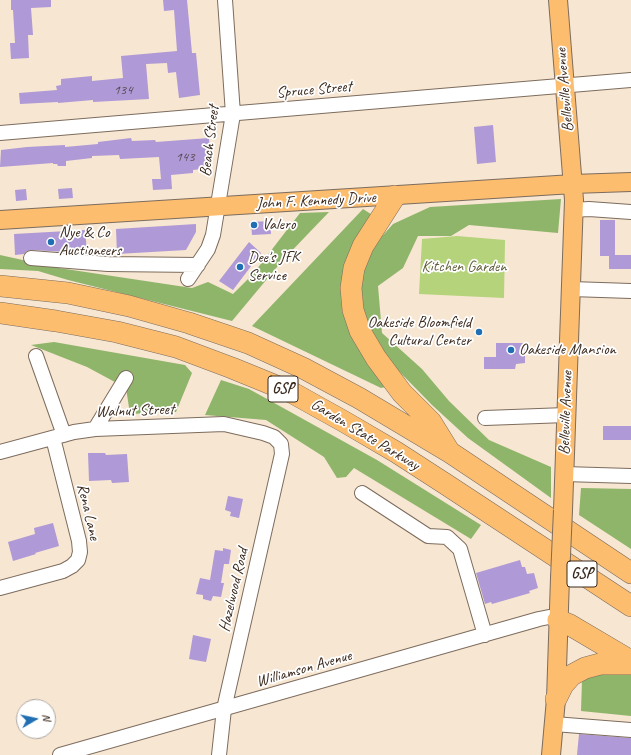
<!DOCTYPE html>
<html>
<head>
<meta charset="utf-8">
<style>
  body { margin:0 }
  #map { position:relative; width:631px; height:755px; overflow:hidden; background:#f7e6d2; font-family:Caveat,sans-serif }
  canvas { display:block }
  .north { position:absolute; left:16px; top:699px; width:40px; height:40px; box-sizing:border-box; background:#fff; border:1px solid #b1aaa5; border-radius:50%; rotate:81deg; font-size:11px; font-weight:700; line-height:16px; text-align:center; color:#3b2a1e }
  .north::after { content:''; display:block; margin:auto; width:14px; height:18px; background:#1f6fb2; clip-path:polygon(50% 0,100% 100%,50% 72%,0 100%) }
</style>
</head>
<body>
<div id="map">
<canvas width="631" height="755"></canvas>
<div class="north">N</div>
</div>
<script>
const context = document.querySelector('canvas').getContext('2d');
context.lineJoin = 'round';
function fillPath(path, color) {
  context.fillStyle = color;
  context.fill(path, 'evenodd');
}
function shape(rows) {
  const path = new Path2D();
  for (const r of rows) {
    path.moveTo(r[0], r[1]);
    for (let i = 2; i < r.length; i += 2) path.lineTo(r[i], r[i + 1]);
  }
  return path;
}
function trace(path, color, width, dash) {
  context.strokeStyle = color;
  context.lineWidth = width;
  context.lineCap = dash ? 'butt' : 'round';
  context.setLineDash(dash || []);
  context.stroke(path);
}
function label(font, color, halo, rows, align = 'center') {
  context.font = font + ' Caveat,sans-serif';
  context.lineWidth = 3.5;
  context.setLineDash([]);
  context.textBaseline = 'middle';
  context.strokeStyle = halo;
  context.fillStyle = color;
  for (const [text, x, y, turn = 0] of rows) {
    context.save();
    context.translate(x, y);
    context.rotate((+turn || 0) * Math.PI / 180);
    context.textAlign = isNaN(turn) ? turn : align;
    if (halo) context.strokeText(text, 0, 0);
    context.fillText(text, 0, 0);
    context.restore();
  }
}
const green = shape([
  [457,236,505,240,504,298,419,294,422,239]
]);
const forest = shape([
  [561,199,558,233,469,225,451,236,418,236,403,268,378,286,382,333,422,369,449,401,489,440,551,467,551,498,468,438,432,405,388,360,362,318,359,284,368,252,393,224,430,207],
  [363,209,374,216,345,288,390,386,381,388,252,326],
  [329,212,282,261,232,321,68,280,38,271,0,269,0,255,59,268,192,288,208,282,233,294,253,274,300,213],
  [54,342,185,365,192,373,176,412,130,414,126,388,87,367,31,345],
  [221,380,249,389,377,460,481,525,471,539,354,468,346,477,337,478,324,457,266,420,205,415],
  [581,488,631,489,631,549,579,515],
  [607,669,631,673,631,716,581,711,582,680]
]);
const building = shape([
  [11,0,51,0,51,7,31,8,33,35,28,35,29,58,11,59,10,43,15,43,13,10,11,10],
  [163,0,187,0,192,53,196,53,200,95,179,98,176,72,168,73,167,63,146,64,149,99,93,102,93,100,58,103,58,102,20,104,19,93,57,90,56,86,61,85,61,79,92,76,92,81,123,78,121,56,177,51,174,10,164,11],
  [493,125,496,162,477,164,474,127],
  [131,138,132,141,155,140,156,142,209,138,211,168,193,170,193,173,171,175,172,189,153,190,152,179,161,179,159,157,120,159,119,155,92,156,92,158,66,161,66,166,58,166,57,164,53,164,53,163,0,167,1,150,27,147,65,145,65,147,98,144,98,142],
  [72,188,73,198,59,199,58,189],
  [26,189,27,200,16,201,15,190],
  [600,220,615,220,615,255,631,255,631,269,609,269,609,256,600,256],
  [270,221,271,234,252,235,251,222],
  [196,224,196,232,186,250,117,254,116,229],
  [85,230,87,251,67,252,32,250,27,251,24,254,15,255,14,234],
  [249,242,261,253,233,290,219,281],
  [496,343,525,343,525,363,516,364,515,369,484,369,484,357,496,357],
  [603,426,631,426,631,440,603,440],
  [88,453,105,453,106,455,127,454,129,482,112,483,111,480,89,481],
  [228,496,243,499,239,518,230,516,231,512,225,510],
  [53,523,59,546,35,553,36,554,13,561,8,542,35,534,34,528],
  [223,548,231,550,229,564,224,564,221,583,224,583,221,597,213,596,211,601,203,599,203,595,196,594,200,578,210,580,215,550,223,551],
  [520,560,522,567,525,567,527,574,534,573,538,588,529,591,530,593,492,604,491,602,485,604,476,573],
  [193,635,211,639,206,662,189,659],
  [579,734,631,738,631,755,577,755]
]);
const minor = shape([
  [0,133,631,80],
  [573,210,589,209,631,212],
  [31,258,108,264,198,265],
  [188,279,208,249,213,235,233,114,225,0],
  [571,289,631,291],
  [36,356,64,435],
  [485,418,566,415],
  [95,429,126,378],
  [0,452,74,432,95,429,224,424,263,433,274,437,281,444,282,454,224,709,219,755],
  [564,474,631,476],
  [362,493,428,536,447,537,460,549,485,635],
  [0,588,63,571,72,566,78,560,80,552,79,541,53,438],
  [554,724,631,730],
  [60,755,539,619,549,617,558,620]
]);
const major = shape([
  [558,0,574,200,563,510],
  [0,220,573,184,631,182],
  [551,755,556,699,560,578]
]);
const highway = shape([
  [395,196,363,246,354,268,351,288,353,310,360,331,376,358,402,393,431,422,449,451],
  [0,286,68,293,129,306,189,323,248,343,303,368,359,398,451,453,631,573],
  [0,313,56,321,117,332,176,347,232,368,291,392,343,421,396,452,447,485,631,606],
  [558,620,570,625,631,661],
  [556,699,563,685,572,675,585,668,600,664,631,664]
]);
const majorBridge = shape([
  [560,578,563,510]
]);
const markers = [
  [254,225,4,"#1f6fb2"],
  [51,242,4,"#1f6fb2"],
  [240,267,4,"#1f6fb2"],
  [479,332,4,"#1f6fb2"],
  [511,350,4,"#1f6fb2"]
];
const numberNames = [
  ["134",123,90],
  ["143",185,157]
];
const shields = [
  [283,389,30],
  [582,574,30]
];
const shieldNames = [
  ["GSP",283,389],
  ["GSP",582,574]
];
const streetNames = [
  ["Spruce Street",314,90,-5],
  ["Belleville Avenue",565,90,-95],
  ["Beach Street",210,141,-83],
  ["John F. Kennedy Drive",316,201,-3],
  ["Walnut Street",135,411,-2],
  ["Belleville Avenue",566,413,-88],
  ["Garden State Parkway",365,435,31],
  ["Rena Lane",88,512,77],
  ["Hazelwood Road",234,590,-77],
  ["Williamson Avenue",304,669,-16]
];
const poiNames = [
  ["Valero",262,225],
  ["Nye & Co",59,233],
  ["Auctioneers",59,251],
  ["Dee's JFK",248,258],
  ["Service",248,276],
  ["Oakeside Bloomfield",471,323,"right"],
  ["Cultural Center",471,341,"right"],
  ["Oakeside Mansion",519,350]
];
const parkNames = [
  ["Kitchen Garden",464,267]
];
fillPath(green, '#b4d37a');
fillPath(forest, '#8fb56a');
fillPath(building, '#af99d6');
trace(minor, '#7d6c5d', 16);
trace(major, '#7d6c5d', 20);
trace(highway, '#7d6c5d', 22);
trace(minor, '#fff', 14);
trace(major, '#fcbd6f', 18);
trace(highway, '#fcbd6f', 21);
trace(majorBridge, '#7d6c5d', 20, []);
trace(majorBridge, '#fcbd6f', 18);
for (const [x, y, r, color] of markers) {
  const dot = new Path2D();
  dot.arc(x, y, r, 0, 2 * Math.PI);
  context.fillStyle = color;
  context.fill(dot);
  trace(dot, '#fff', 1.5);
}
label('14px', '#58464c', null, numberNames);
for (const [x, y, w] of shields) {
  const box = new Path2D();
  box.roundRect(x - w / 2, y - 13, w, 26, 3);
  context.fillStyle = '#fff';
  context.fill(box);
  trace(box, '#3b2a1e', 1);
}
label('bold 15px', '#3b2a1e', null, shieldNames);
label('16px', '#3b2a1e', '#fff', streetNames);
label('16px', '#3b2a1e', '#fff', poiNames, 'left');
label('16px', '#5f5d3a', '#fff', parkNames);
</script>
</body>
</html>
